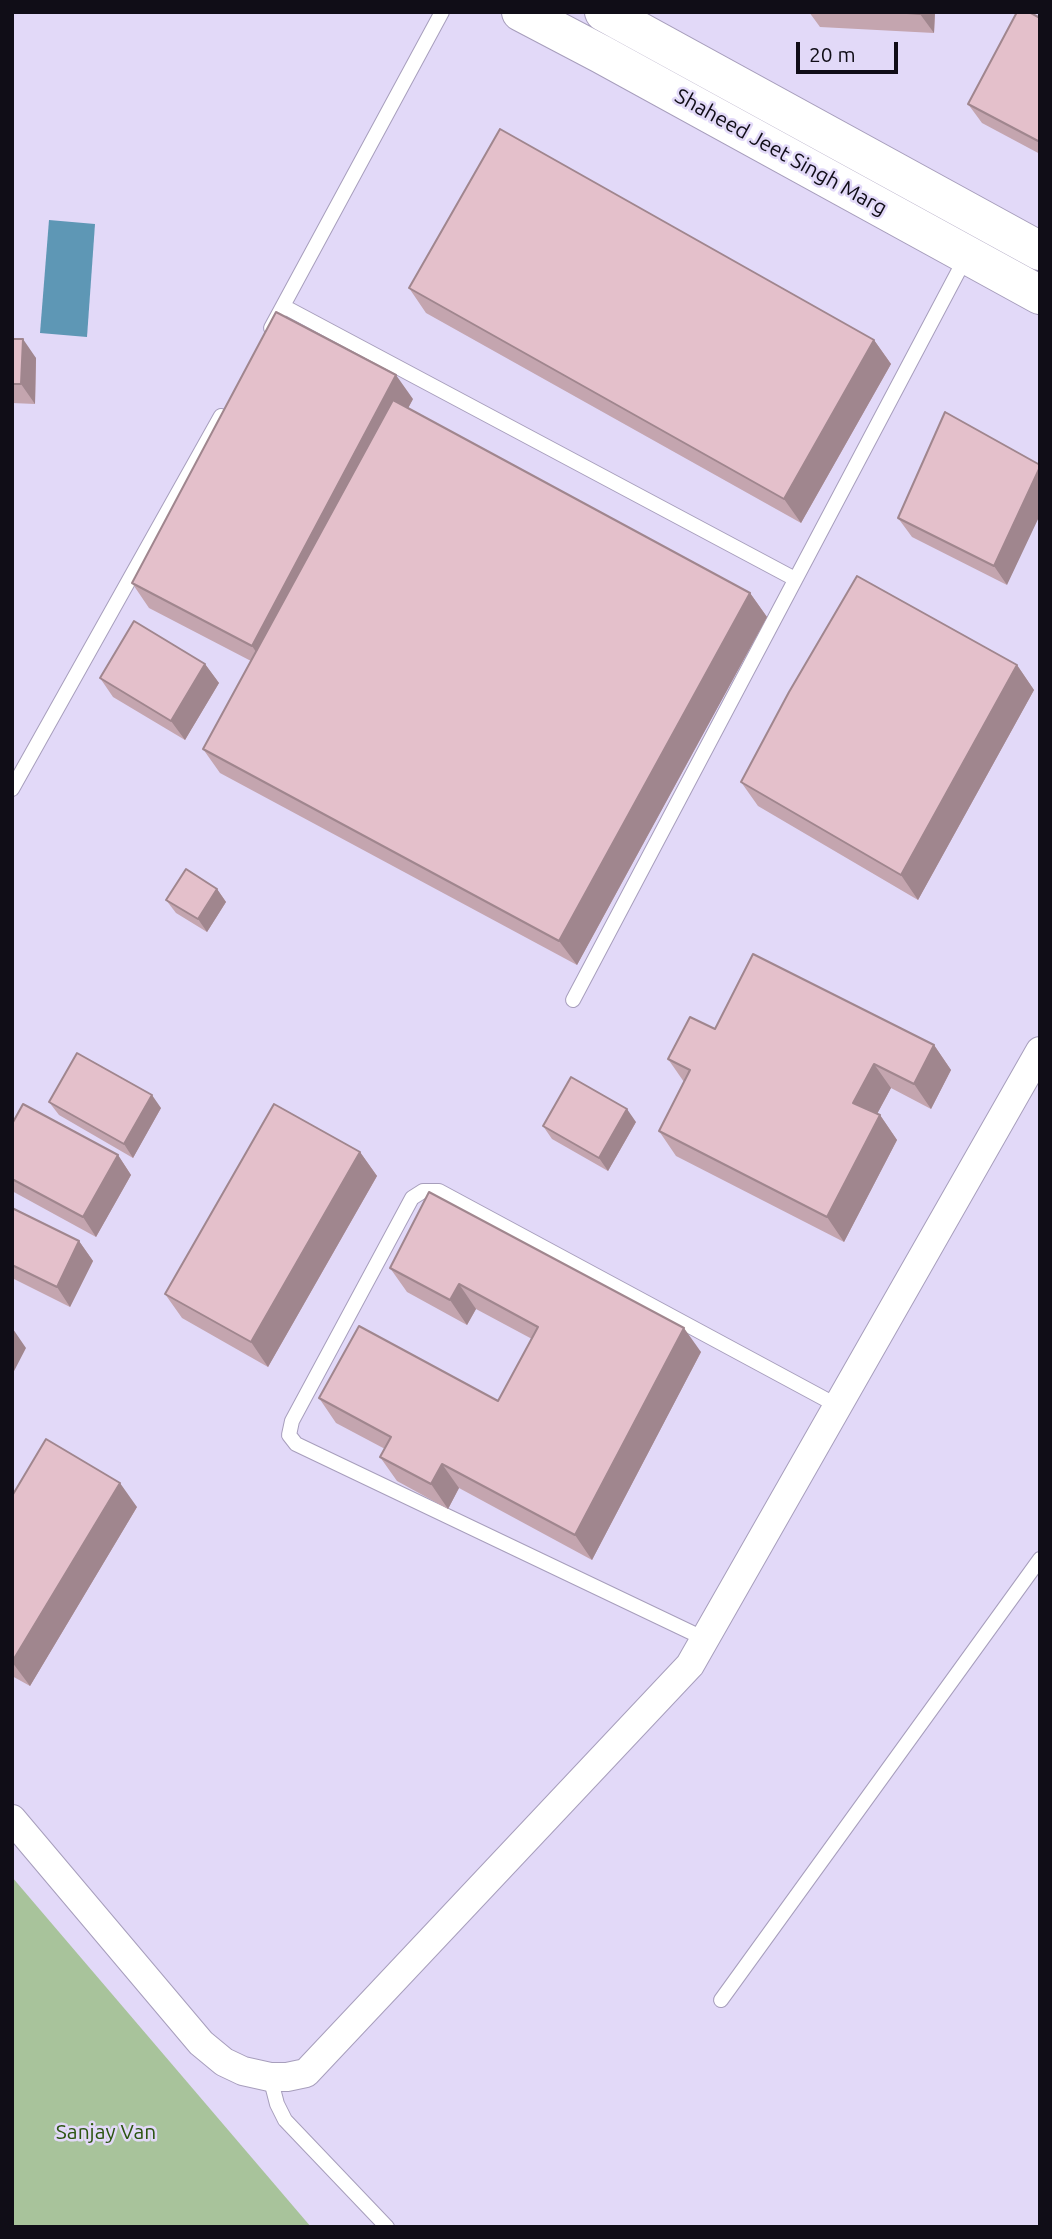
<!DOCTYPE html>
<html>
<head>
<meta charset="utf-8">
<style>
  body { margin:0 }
  #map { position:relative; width:1052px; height:2239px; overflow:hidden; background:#e2d9f8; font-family:Ubuntu,sans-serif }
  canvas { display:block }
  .frame { position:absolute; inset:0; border:14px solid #100d17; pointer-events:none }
  .scale { position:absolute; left:796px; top:42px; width:102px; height:32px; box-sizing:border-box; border:4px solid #100d17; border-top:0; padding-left:9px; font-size:21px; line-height:24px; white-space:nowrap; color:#100d17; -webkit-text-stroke:5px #e2d9f8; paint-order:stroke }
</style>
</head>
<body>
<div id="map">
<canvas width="1052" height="2239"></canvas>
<div class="frame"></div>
<div class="scale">20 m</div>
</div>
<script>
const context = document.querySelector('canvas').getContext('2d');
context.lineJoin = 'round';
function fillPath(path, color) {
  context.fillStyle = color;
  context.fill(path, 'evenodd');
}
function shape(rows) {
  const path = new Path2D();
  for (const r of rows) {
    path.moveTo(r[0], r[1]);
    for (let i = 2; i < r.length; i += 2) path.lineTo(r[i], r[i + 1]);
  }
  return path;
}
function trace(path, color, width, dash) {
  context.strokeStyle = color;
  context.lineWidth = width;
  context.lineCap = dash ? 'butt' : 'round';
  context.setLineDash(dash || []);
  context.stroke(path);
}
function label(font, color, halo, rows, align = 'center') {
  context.font = font + ' Ubuntu,sans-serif';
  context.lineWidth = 5;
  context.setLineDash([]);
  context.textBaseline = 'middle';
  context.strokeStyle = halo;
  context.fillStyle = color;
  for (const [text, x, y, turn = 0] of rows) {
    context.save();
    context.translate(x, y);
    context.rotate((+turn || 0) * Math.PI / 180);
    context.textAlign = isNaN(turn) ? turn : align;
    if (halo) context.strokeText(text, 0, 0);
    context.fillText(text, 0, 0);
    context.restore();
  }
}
const green = shape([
  [12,1877,311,2227,12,2227]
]);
const water = shape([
  [49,220,95,224,87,337,40,333]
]);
const lane = shape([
  [283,306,795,579],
  [271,328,442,12],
  [12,789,221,416],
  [573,1000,967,255],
  [705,1639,296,1444,289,1435,292,1421,412,1198,423,1191,439,1191,838,1406],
  [721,2000,1040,1559],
  [270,2077,277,2104,285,2120,387,2227]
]);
const street = shape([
  [12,1819,201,2043,224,2062,243,2071,270,2077,287,2077,306,2073,690,1665,1040,1051]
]);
const secondary = shape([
  [521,12,601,54,1040,295],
  [604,12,1040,251]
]);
const wall = shape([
  [809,12,935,12,934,33,820,27],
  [1040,18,1040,154,982,123,968,104],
  [409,288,874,340,891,364,801,523,426,313],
  [12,339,36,358,35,404,12,403],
  [413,399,408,408,750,593,767,617,577,965,220,773,203,749,251,661,149,608,132,583],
  [945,412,1007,585,912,537,898,518],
  [205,664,219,683,185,740,113,697,100,678],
  [1017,665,1034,690,918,900,758,806,741,782],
  [217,889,226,902,207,932,176,913,166,900],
  [715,1029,934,1045,951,1070,931,1109,891,1088,877,1114,880,1115,897,1140,844,1242,676,1156,659,1131,684,1082,668,1059],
  [49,1102,161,1108,133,1158,59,1115],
  [636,1122,608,1171,552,1139,543,1126],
  [12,1124,118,1155,131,1175,96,1237,12,1191],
  [360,1152,377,1176,268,1367,182,1318,165,1294],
  [429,1192,701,1352,592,1560,459,1488,448,1509,397,1481,380,1457,385,1449,336,1423,319,1398,498,1401,532,1339,476,1309,467,1325,407,1292,390,1268],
  [12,1208,79,1241,93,1261,70,1307,12,1278],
  [12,1496,137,1507,30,1686,12,1676]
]);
const shadedWall = shape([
  [920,12,935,12,934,33,920,14],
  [23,339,36,358,35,404,21,384],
  [874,340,891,364,801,523,784,499],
  [396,375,413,399,269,671,252,646],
  [1040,467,1040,515,1007,585,994,566],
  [750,593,767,617,577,965,559,941],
  [205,664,219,683,185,740,171,721],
  [1017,665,1034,690,918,900,901,875],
  [217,889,226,902,207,932,198,919],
  [934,1045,951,1070,931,1109,914,1084],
  [874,1064,891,1088,870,1127,853,1103],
  [152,1095,161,1108,133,1158,124,1144],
  [627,1109,636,1122,608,1171,599,1158],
  [880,1115,897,1140,844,1242,827,1217],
  [360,1152,377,1176,268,1367,251,1342],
  [118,1155,131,1175,96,1237,83,1217],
  [79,1241,93,1261,70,1307,57,1287],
  [459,1284,476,1309,467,1325,450,1300],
  [684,1328,701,1352,592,1560,575,1535],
  [13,1329,26,1348,12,1375,12,1330],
  [442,1464,459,1488,448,1509,431,1484],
  [120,1483,137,1507,30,1686,12,1662]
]);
const building = shape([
  [894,12,920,12,920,14,894,12],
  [1017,12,1029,12,1040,18,1040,142,968,104,1017,12],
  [500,129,874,340,784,499,409,288,500,129],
  [276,312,396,375,252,646,132,583,276,312],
  [12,339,23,339,21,384,12,384,12,339],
  [393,400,750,593,559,941,203,749,393,400],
  [945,412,1040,465,1040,467,994,566,898,518,945,412],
  [857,576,1017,665,901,875,741,782,789,692,857,576],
  [134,621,205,664,171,721,100,678,134,621],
  [186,869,217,889,198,919,166,900,186,869],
  [753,954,934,1045,914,1084,874,1064,853,1103,880,1115,827,1217,659,1131,690,1070,668,1059,690,1017,715,1029,753,954],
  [77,1053,152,1095,124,1144,49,1102,77,1053],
  [571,1077,627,1109,599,1158,543,1126,571,1077],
  [23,1104,118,1155,83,1217,12,1179,12,1124,23,1104],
  [274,1104,360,1152,251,1342,165,1294,274,1104],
  [429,1192,684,1328,575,1535,442,1464,431,1484,380,1457,391,1437,319,1398,359,1326,498,1401,538,1327,459,1284,450,1300,390,1268,429,1192],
  [12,1208,79,1241,57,1287,12,1265,12,1208],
  [46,1439,120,1483,12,1662,12,1496,46,1439]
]);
const streetNames = [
  ["Shaheed Jeet Singh Marg",781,152,29]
];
const parkNames = [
  ["Sanjay Van",106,2132]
];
fillPath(green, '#a8c39b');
fillPath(water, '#5e97b5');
trace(lane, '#a79ebc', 16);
trace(street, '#a79ebc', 30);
trace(secondary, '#a79ebc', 40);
trace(lane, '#fff', 14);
trace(street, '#fff', 28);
trace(secondary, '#fff', 38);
fillPath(wall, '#c4a5af');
fillPath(shadedWall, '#a0868e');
fillPath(building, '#e4c0cb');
trace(building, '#a0868e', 2);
label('21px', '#100d17', '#e2d9f8', streetNames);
label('21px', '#2b5410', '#e2d9f8', parkNames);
</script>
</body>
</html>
